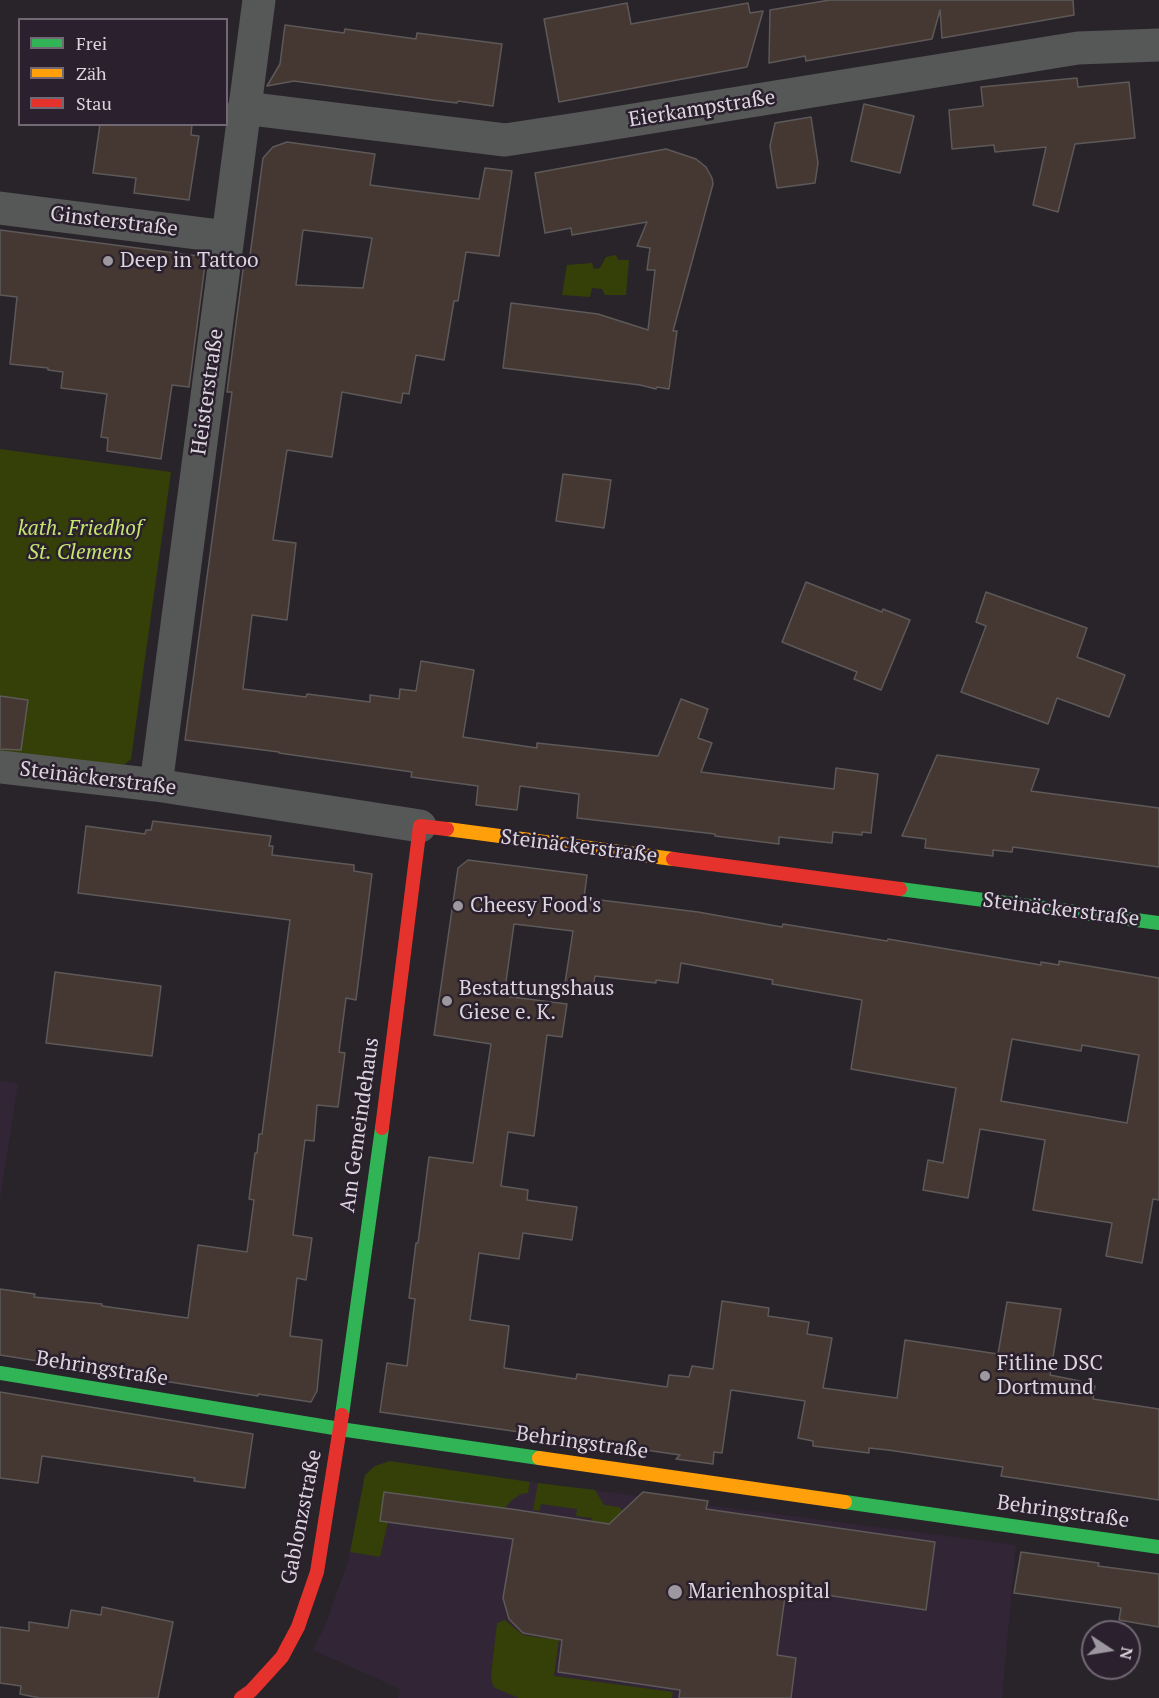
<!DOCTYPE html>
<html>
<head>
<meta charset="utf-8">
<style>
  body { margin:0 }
  #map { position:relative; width:1159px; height:1698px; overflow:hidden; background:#29242a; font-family:"PT Serif",serif }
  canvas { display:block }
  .legend { position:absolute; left:18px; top:18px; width:210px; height:108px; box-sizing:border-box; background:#2a202e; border:2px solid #716874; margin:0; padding:8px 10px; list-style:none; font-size:18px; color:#dbd5de }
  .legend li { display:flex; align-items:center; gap:12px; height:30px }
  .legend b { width:30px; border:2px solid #716874 }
  .north { position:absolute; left:1081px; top:1620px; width:60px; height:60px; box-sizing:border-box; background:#2a202e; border:2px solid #716874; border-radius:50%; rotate:102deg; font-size:16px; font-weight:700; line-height:24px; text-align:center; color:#dbd5de }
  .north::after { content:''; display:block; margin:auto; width:21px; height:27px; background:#9d979f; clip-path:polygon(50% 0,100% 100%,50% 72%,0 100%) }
</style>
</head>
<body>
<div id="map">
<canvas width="1159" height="1698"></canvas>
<ul class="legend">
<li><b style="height:8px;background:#30b455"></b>Frei</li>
<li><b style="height:8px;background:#ff9f0a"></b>Zäh</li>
<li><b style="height:8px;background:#e5322d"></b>Stau</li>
</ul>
<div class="north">N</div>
</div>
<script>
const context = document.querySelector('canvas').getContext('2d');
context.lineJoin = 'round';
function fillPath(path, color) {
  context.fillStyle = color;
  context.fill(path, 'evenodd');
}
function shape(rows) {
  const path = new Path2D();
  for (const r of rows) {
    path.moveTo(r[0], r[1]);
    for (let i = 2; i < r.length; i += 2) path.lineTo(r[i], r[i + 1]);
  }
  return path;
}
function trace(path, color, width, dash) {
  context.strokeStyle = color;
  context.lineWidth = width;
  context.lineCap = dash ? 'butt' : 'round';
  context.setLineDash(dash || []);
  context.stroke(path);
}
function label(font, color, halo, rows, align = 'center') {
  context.font = font + ' "PT Serif",serif';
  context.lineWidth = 5;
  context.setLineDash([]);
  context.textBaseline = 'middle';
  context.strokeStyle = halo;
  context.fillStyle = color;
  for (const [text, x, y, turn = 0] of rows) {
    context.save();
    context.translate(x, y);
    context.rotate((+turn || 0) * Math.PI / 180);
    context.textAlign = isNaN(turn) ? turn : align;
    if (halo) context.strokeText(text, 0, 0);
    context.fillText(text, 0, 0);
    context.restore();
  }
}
const built = shape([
  [0,1081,18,1084,0,1199],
  [388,1461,530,1482,1016,1545,1002,1698,398,1698,400,1689,313,1650,326,1623,348,1561,365,1475,375,1466]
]);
const green = shape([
  [616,255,618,260,629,260,626,295,605,295,602,289,592,288,590,297,562,295,567,265,592,263,594,269,600,268,606,257],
  [0,449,171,472,131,759,124,765,0,752],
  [390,1461,530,1482,528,1493,521,1494,512,1500,500,1513,384,1492,380,1521,388,1522,380,1557,350,1552,365,1475,375,1466],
  [538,1483,595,1490,604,1505,619,1507,634,1522,591,1528,592,1518,576,1516,577,1509,541,1504,539,1511,533,1510],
  [505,1620,523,1635,550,1639,560,1632,554,1676,673,1692,672,1698,519,1698,495,1688,492,1683,491,1675,497,1623]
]);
const building = shape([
  [830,0,1073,0,1074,15,942,38,940,10,932,39,806,61,805,56,769,63,770,10,830,0],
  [627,3,631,24,748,3,750,13,763,11,747,67,559,102,544,19,627,3],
  [285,25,344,33,345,29,416,39,417,33,502,44,493,106,458,101,457,103,433,100,294,81,267,86,280,64,285,25],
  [1077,78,1078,87,1129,82,1135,138,1075,144,1058,212,1033,205,1046,147,995,152,994,145,952,149,949,110,983,106,981,87,1077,78],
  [864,104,914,116,900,173,851,161,864,104],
  [811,117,818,163,815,183,777,188,770,146,775,123,811,117],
  [100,124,192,124,191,135,199,136,189,200,134,193,136,178,93,173,100,124],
  [287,142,375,154,370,185,408,190,479,199,485,168,512,171,499,256,466,252,458,301,454,301,444,360,416,355,409,394,403,393,401,403,342,392,332,457,287,450,273,540,296,543,287,620,252,615,243,689,306,697,307,694,370,702,370,695,399,699,400,689,416,691,421,661,474,670,463,737,537,748,537,743,658,756,681,699,708,709,698,738,712,743,701,772,834,789,836,768,878,774,871,833,862,832,862,835,833,832,832,843,779,837,779,844,715,836,715,834,577,818,579,794,520,786,517,810,476,805,478,786,411,777,412,772,279,753,279,752,185,740,232,392,227,392,244,262,249,263,263,158,273,147,287,142],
  [303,230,372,238,363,288,296,285,303,230],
  [666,149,696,159,706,167,712,178,713,184,673,331,677,331,669,389,657,387,656,389,640,385,503,368,511,303,598,314,648,330,655,270,647,270,650,248,637,246,647,222,572,235,571,228,545,233,535,173,666,149],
  [0,230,206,257,189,387,172,385,161,459,107,451,108,438,101,437,107,394,61,388,63,372,48,370,48,368,10,364,17,297,0,295,0,230],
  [563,474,611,480,604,528,556,521,563,474],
  [806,582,882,612,883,609,910,620,881,690,854,679,857,672,782,642,806,582],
  [986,592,1087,628,1077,657,1125,675,1109,717,1057,698,1048,724,961,692,986,626,976,622,986,592],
  [0,696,28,700,21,750,0,749,0,696],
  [937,755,1039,769,1031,791,1159,808,1159,867,1013,847,1012,852,993,850,993,856,925,848,926,839,902,836,937,755],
  [153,821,271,836,269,846,273,846,272,855,354,865,354,871,372,874,356,1000,346,998,339,1052,345,1053,338,1107,317,1105,314,1141,305,1140,293,1235,312,1238,306,1280,297,1278,290,1336,322,1340,317,1391,311,1402,258,1394,258,1396,0,1355,0,1289,35,1294,34,1297,102,1304,102,1306,188,1318,198,1245,247,1252,254,1200,249,1199,255,1153,257,1153,259,1134,262,1134,290,920,78,893,86,826,145,834,146,830,151,830,153,821],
  [468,860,587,875,584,898,698,912,782,927,783,924,887,941,888,939,1041,965,1041,962,1059,965,1059,961,1159,978,1159,1200,1153,1199,1142,1263,1106,1256,1112,1223,1033,1210,1045,1140,980,1129,968,1198,923,1190,928,1160,943,1163,956,1088,851,1069,862,1000,772,984,773,980,681,963,678,983,656,980,656,983,595,976,593,988,565,983,573,931,514,924,504,996,567,1004,562,1037,547,1035,534,1136,508,1132,501,1186,528,1190,527,1200,577,1207,572,1240,523,1233,519,1259,479,1253,470,1320,509,1326,504,1368,576,1379,577,1374,667,1387,669,1375,689,1377,692,1366,713,1369,722,1301,769,1308,768,1316,809,1322,807,1334,832,1338,823,1388,897,1398,905,1340,998,1354,1007,1302,1061,1309,1050,1375,1080,1381,1080,1383,1095,1386,1093,1399,1159,1409,1159,1500,1001,1476,1003,1467,888,1450,869,1448,869,1453,813,1446,813,1441,798,1438,805,1401,731,1390,722,1453,714,1452,713,1464,676,1459,680,1455,380,1412,387,1363,407,1366,415,1299,409,1298,416,1243,418,1243,429,1157,473,1163,491,1044,434,1035,458,868,468,860],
  [1012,1039,1081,1051,1082,1045,1139,1055,1127,1123,1001,1101,1012,1039],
  [55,972,161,986,152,1056,46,1043,55,972],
  [0,1392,253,1434,245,1488,194,1481,195,1478,42,1456,38,1483,0,1478,0,1392],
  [384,1492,518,1510,609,1524,643,1492,708,1501,706,1509,935,1542,926,1610,786,1589,777,1655,796,1658,791,1698,679,1698,680,1690,558,1672,562,1640,523,1633,509,1619,503,1598,513,1539,380,1521,384,1492],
  [1021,1552,1099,1563,1098,1566,1159,1574,1159,1627,1119,1620,1121,1608,1014,1593,1021,1552],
  [102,1607,173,1622,158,1698,40,1698,20,1694,21,1686,0,1683,0,1627,29,1631,29,1622,68,1628,71,1610,101,1615,102,1607]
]);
const street = shape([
  [244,108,505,140,584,128,1078,48,1159,45],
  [0,208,228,237],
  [0,767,156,785,420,826],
  [156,785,259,0]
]);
const fast = shape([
  [900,889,1159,923],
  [0,1373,340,1429,539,1458],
  [342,1415,382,1128],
  [845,1502,1159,1547]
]);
const slow = shape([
  [447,829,673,859],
  [539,1458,845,1502]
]);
const jam = shape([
  [673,859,900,889],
  [382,1128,420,826,447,829],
  [241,1698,251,1691,282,1657,298,1627,317,1572,342,1415]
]);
const markers = [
  [108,261,6,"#9d979f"],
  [458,906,6,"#9d979f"],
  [447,1001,6,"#9d979f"],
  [985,1376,6,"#9d979f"],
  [675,1592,8,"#9d979f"]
];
const streetNames = [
  ["Eierkampstraße",702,109,-9],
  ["Ginsterstraße",114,222,7],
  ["Heisterstraße",208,392,-82],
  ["Steinäckerstraße",98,779,7],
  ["Steinäckerstraße",579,847,7],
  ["Steinäckerstraße",1061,910,7],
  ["Am Gemeindehaus",360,1125,-82],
  ["Behringstraße",102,1369,9],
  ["Behringstraße",582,1443,8],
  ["Behringstraße",1063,1512,8],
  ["Gablonzstraße",302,1517,-79]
];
const poiNames = [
  ["Deep in Tattoo",120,261],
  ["Cheesy Food's",470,906],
  ["Bestattungshaus",459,989],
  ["Giese e. K.",459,1013],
  ["Fitline DSC",997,1364],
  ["Dortmund",997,1388],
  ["Marienhospital",688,1592]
];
const parkNames = [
  ["kath. Friedhof",80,529],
  ["St. Clemens",80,553]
];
fillPath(built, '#312536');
fillPath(green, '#344007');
fillPath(building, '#453832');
trace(building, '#5e5959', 1.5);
trace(street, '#565757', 33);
trace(fast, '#30b455', 14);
trace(slow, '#ff9f0a', 14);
trace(jam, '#e5322d', 14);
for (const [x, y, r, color] of markers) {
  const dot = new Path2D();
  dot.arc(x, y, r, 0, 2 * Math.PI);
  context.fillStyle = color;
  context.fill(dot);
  trace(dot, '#2a202e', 2);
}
label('21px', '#dbd5de', '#2a202e', streetNames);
label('21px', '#dbd5de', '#2a202e', poiNames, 'left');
label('italic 21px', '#c5e66e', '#2a202e', parkNames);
</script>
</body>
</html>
